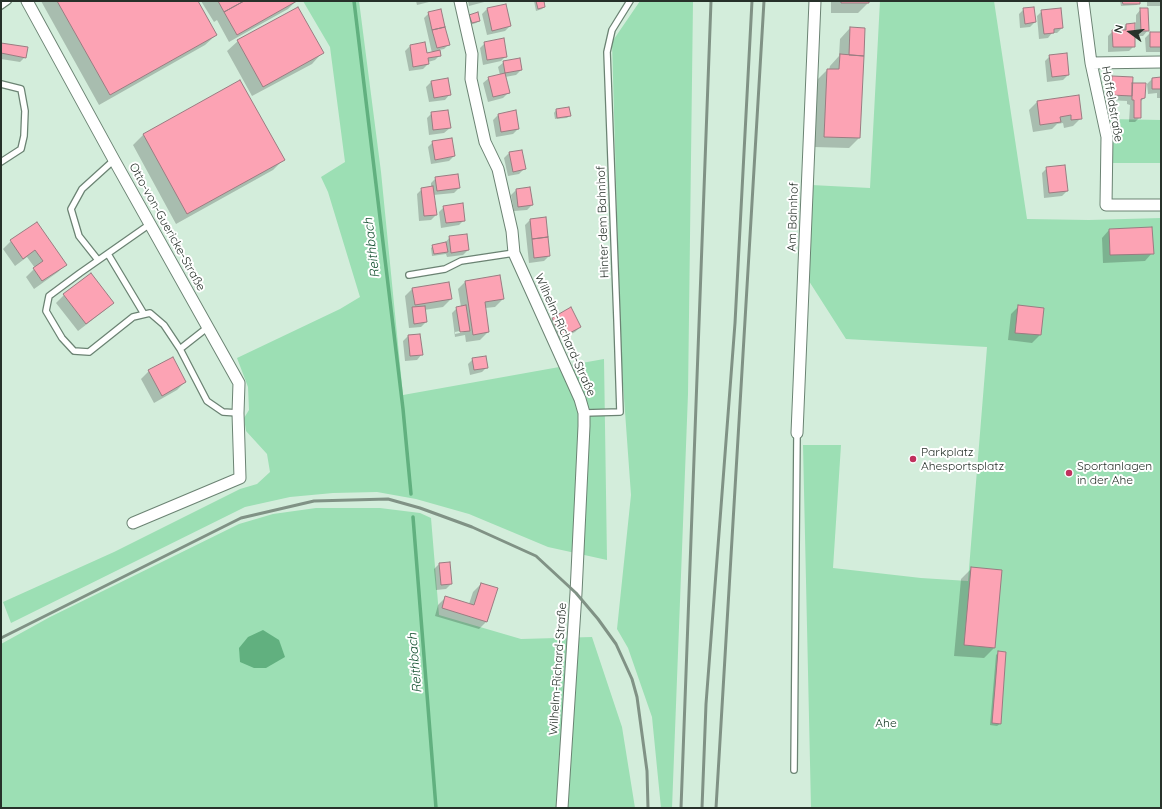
<!DOCTYPE html>
<html>
<head>
<meta charset="utf-8">
<style>
  body { margin:0 }
  #map { position:relative; width:1162px; height:809px; overflow:hidden; background:#d3eddb; font-family:Quicksand,sans-serif }
  canvas { display:block }
  .frame { position:absolute; inset:0; border:2px solid #27312a; pointer-events:none }
  .north { position:absolute; left:1110px; top:12px; width:40px; height:40px; -webkit-text-stroke:3px #fff; paint-order:stroke; rotate:285deg; font-size:11px; font-weight:700; line-height:16px; text-align:center; color:#27312a }
  .north::after { content:''; display:block; margin:auto; width:14px; height:18px; background:#27312a; clip-path:polygon(50% 0,100% 100%,50% 72%,0 100%) }
</style>
</head>
<body>
<div id="map">
<canvas width="1162" height="809"></canvas>
<div class="frame"></div>
<div class="north">N</div>
</div>
<script>
const context = document.querySelector('canvas').getContext('2d');
context.lineJoin = 'round';
function fillPath(path, color) {
  context.fillStyle = color;
  context.fill(path, 'evenodd');
}
function shape(rows) {
  const path = new Path2D();
  for (const r of rows) {
    path.moveTo(r[0], r[1]);
    for (let i = 2; i < r.length; i += 2) path.lineTo(r[i], r[i + 1]);
  }
  return path;
}
function trace(path, color, width, dash) {
  context.strokeStyle = color;
  context.lineWidth = width;
  context.lineCap = dash ? 'butt' : 'round';
  context.setLineDash(dash || []);
  context.stroke(path);
}
function label(font, color, halo, rows, align = 'center') {
  context.font = font + ' Quicksand,sans-serif';
  context.lineWidth = 4;
  context.setLineDash([]);
  context.textBaseline = 'middle';
  context.strokeStyle = halo;
  context.fillStyle = color;
  for (const [text, x, y, turn = 0] of rows) {
    context.save();
    context.translate(x, y);
    context.rotate((+turn || 0) * Math.PI / 180);
    context.textAlign = isNaN(turn) ? turn : align;
    if (halo) context.strokeText(text, 0, 0);
    context.fillText(text, 0, 0);
    context.restore();
  }
}
const green = shape([
  [303,1,359,1,381,172,403,395,604,359,607,560,548,547,469,514,416,499,377,492,333,493,290,497,245,507,11,623,3,602,114,552,240,489,257,484,270,472,267,454,246,431,244,418,249,410,248,387,237,358,340,309,360,297,328,192,321,177,345,162,330,47],
  [640,1,693,1,688,394,672,808,661,808,652,717,628,648,617,629,631,495,621,356,612,42],
  [880,1,994,1,1027,219,1089,220,1161,218,1161,808,811,808,803,445,841,445,833,568,921,578,968,581,987,347,846,339,807,278,811,185,870,188],
  [1110,119,1161,120,1161,163,1112,163],
  [316,508,380,508,420,513,431,518,439,615,521,639,592,637,622,727,635,808,1,808,1,644,50,617,239,524,273,514]
]);
const water = shape([
  [263,630,279,640,285,657,266,668,254,668,240,662,239,648,248,637]
]);
const shadow = shape([
  [41,1,197,1,216,35,205,45,99,105],
  [201,1,296,1,288,9,229,42,217,20,214,22],
  [416,1,433,1,417,5],
  [468,1,488,1,469,6],
  [534,1,543,1,544,7,542,9,536,11],
  [831,1,868,1,868,3,858,13,831,13],
  [1120,1,1139,1,1139,3,1137,5,1121,6],
  [1147,1,1161,1,1161,6,1147,6],
  [505,5,510,26,505,31,487,35,482,14,487,9],
  [1024,9,1035,22,1030,27,1020,28,1019,14],
  [1141,9,1148,30,1143,36,1136,36,1136,15],
  [1042,11,1062,28,1057,33,1052,33,1048,38,1039,39,1037,16],
  [429,13,449,44,444,49,439,50,440,55,435,60,428,62,428,64,423,69,409,71,405,51,410,46,426,54,432,53,424,18],
  [470,16,479,21,476,23,470,25,468,18],
  [1126,25,1134,46,1129,51,1108,52,1108,36,1113,31,1121,31],
  [850,28,859,138,849,148,814,147,817,80,827,70,829,70,830,66,839,56,840,39],
  [1150,33,1161,33,1161,52,1146,52,1145,38],
  [238,41,322,53,312,64,252,96,227,51],
  [485,43,506,56,501,61,483,65,480,48],
  [1,44,25,57,20,62,1,59],
  [1050,56,1068,75,1063,80,1047,82,1045,61],
  [504,62,521,70,516,75,505,77,508,93,503,98,488,102,483,83,489,78,500,75,498,67],
  [1113,77,1131,84,1144,98,1140,102,1140,117,1135,122,1129,122,1130,105,1127,104,1127,101,1107,100,1108,82],
  [1161,78,1161,98,1157,98,1157,93,1148,94,1147,84,1152,79],
  [240,81,283,160,273,170,176,224,133,145,143,135],
  [431,82,450,94,445,100,429,102,426,87],
  [1037,102,1081,118,1073,126,1064,128,1063,123,1057,124,1052,129,1033,132,1029,110],
  [568,108,570,115,567,118,555,119,554,113,556,110],
  [432,113,450,128,444,133,429,135,427,118],
  [498,115,518,129,513,134,496,137,493,120],
  [433,142,454,156,449,161,431,164,428,147],
  [521,151,524,169,519,174,508,176,504,158,509,153],
  [1047,168,1067,191,1062,196,1044,198,1042,173],
  [436,178,459,188,454,193,433,195,436,215,431,220,419,221,417,194,422,189,431,188,431,183],
  [516,190,532,205,527,210,514,211,511,195],
  [444,207,464,220,459,225,441,228,439,212],
  [530,220,549,256,544,261,529,263,525,225],
  [37,223,65,265,58,272,34,289,26,277,35,268,27,257,15,266,3,249,11,241],
  [1109,230,1152,253,1145,261,1103,263,1102,238],
  [450,237,468,250,463,255,447,257,446,254,432,256,431,248,433,246,445,243],
  [90,274,113,303,105,310,78,331,56,303,64,295],
  [466,281,503,299,495,307,485,308,488,332,480,340,466,342,465,335,455,337,452,313,457,308,461,307,458,289],
  [464,330,464,332,455,334,455,332],
  [413,288,451,299,443,307,424,310,426,322,421,327,409,328,405,296],
  [1018,307,1043,309,1040,335,1032,343,1008,340,1011,314],
  [552,319,580,327,575,332,557,341,547,324],
  [419,335,422,354,417,360,405,361,403,341,408,336],
  [473,359,487,367,482,372,470,375,468,364],
  [149,371,185,382,177,390,154,403,141,379],
  [439,564,451,584,446,589,436,590,434,569],
  [972,568,994,648,984,658,954,656,961,579],
  [481,584,487,621,479,629,435,616,438,605,446,597,469,604,473,592],
  [998,653,1000,724,997,726,990,725,996,655]
]);
const stream = shape([
  [354,1,403,409,411,494],
  [413,517,436,808]
]);
const building = shape([
  [57,1,198,1,217,35,110,95,57,1],
  [218,1,244,1,224,12,218,1],
  [244,1,297,1,237,35,224,12,244,1],
  [536,1,544,1,545,7,538,9,536,1],
  [841,1,869,1,869,3,841,3,841,1],
  [1122,1,1140,1,1140,4,1123,4,1122,1],
  [506,4,511,26,492,31,487,8,506,4],
  [298,7,324,53,263,87,237,40,298,7],
  [1034,7,1036,22,1025,24,1023,8,1034,7],
  [1061,8,1063,28,1054,29,1054,33,1044,34,1041,10,1061,8],
  [1140,8,1148,8,1149,31,1141,31,1140,8],
  [441,9,445,27,432,30,428,12,441,9],
  [478,12,480,21,472,23,469,15,478,12],
  [1135,23,1135,47,1113,47,1112,30,1126,30,1126,24,1135,23],
  [445,27,450,45,437,48,432,30,445,27],
  [850,27,865,28,864,56,849,55,850,27],
  [1150,32,1161,32,1161,47,1150,47,1150,32],
  [504,38,507,57,487,60,484,42,504,38],
  [425,42,427,53,440,50,441,56,428,58,429,64,413,67,410,45,425,42],
  [1,43,28,47,26,58,1,53,1,43],
  [1067,53,1069,75,1052,77,1049,55,1067,53],
  [840,54,864,56,860,138,824,137,827,69,839,69,840,54],
  [520,58,522,70,505,73,503,61,520,58],
  [505,73,510,93,493,97,488,77,505,73],
  [1112,76,1133,77,1132,96,1111,95,1112,76],
  [1161,77,1161,89,1152,89,1152,78,1161,77],
  [448,78,451,95,434,98,431,81,448,78],
  [240,80,285,160,187,214,143,134,240,80],
  [1132,83,1146,83,1145,98,1141,99,1141,118,1134,118,1134,100,1132,100,1132,83],
  [1079,95,1082,119,1071,120,1071,115,1060,117,1061,122,1040,125,1037,101,1079,95],
  [569,107,571,116,557,118,556,109,569,107],
  [448,110,451,128,433,130,431,112,448,110],
  [516,110,519,129,501,132,498,114,516,110],
  [452,138,455,156,435,160,432,141,452,138],
  [522,150,526,169,513,172,509,152,522,150],
  [1065,165,1068,191,1049,193,1046,167,1065,165],
  [458,174,460,188,437,191,435,177,458,174],
  [433,186,437,215,424,216,421,188,433,186],
  [530,187,533,205,518,207,516,189,530,187],
  [463,203,465,221,446,223,443,206,463,203],
  [546,217,548,237,532,239,530,219,546,217],
  [37,222,67,265,42,281,33,268,43,261,35,250,23,259,10,240,37,222],
  [1152,227,1154,254,1110,255,1109,229,1152,227],
  [467,234,469,250,451,253,449,236,467,234],
  [548,237,550,256,534,258,532,239,548,237],
  [446,242,448,252,434,254,432,245,446,242],
  [91,273,114,303,86,324,63,294,91,273],
  [500,275,504,299,485,302,489,332,473,335,465,281,500,275],
  [449,282,452,299,415,305,412,288,449,282],
  [466,305,470,331,460,332,456,307,466,305],
  [1018,305,1044,308,1041,335,1015,333,1018,305],
  [425,306,427,322,414,324,412,307,425,306],
  [571,307,581,327,562,337,552,318,571,307],
  [420,334,423,355,410,356,408,335,420,334],
  [486,356,488,368,474,370,472,358,486,356],
  [173,357,186,382,162,396,148,370,173,357],
  [450,562,452,584,441,585,439,563,450,562],
  [971,567,1002,570,995,648,964,645,971,567],
  [481,583,498,588,487,622,442,608,445,596,474,605,481,583],
  [998,651,1006,652,1001,724,992,723,998,651]
]);
const lane = shape([
  [1,6,8,1],
  [1,84,21,89,25,111,24,136,21,149,1,162],
  [150,224,80,273,49,296,46,311,62,338,74,351,89,352,133,317,150,313,164,325,180,349,208,327],
  [108,254,144,314],
  [98,260,79,236,71,209,82,189,114,160],
  [409,275,445,269,461,261,514,253],
  [180,349,207,401,223,412,238,413],
  [584,413,620,412,617,320,607,52,612,30,630,1],
  [794,770,797,433]
]);
const street = shape([
  [27,1,114,160,239,383,238,413,240,478,133,523],
  [460,1,472,54,471,79,485,142,498,169,512,231,514,253,580,399,584,413,584,426,576,593,562,808],
  [1083,1,1091,63,1107,137,1106,205,1161,205],
  [1091,63,1161,62],
  [797,433,815,1]
]);
const rail = shape([
  [1,638,241,518,314,501,388,499,420,508,472,527,536,556,576,593,598,619,616,644,632,679,637,697,647,771,648,808],
  [681,808,711,1],
  [702,808,706,704,735,323,752,1],
  [716,808,764,1]
]);
const markers = [
  [913,459,4,"#c0315d"],
  [1069,473,4,"#c0315d"]
];
const streetNames = [
  ["Hoffeldstraße",1112,104,80],
  ["Am Bahnhof",793,217,-88],
  ["Hinter dem Bahnhof",603,222,-92],
  ["Otto-von-Guericke-Straße",167,227,61],
  ["Wilhelm-Richard-Straße",565,335,66],
  ["Wilhelm-Richard-Straße",558,669,-86]
];
const poiNames = [
  ["Parkplatz",921,452],
  ["Ahesportsplatz",921,466],
  ["Sportanlagen",1077,466],
  ["in der Ahe",1077,480]
];
const parkNames = [
  ["Ahe",886,723]
];
const waterNames = [
  ["Reithbach",372,248,-97],
  ["Reithbach",415,663,-95]
];
fillPath(green, '#9cdfb4');
fillPath(water, '#61b07f');
fillPath(shadow, '#0003');
trace(stream, '#61b07f', 3.5);
fillPath(building, '#fca3b4');
trace(building, '#9a7c81', 1);
trace(lane, '#6b8373', 8);
trace(street, '#6b8373', 13);
trace(lane, '#fff', 5.5);
trace(street, '#fff', 11);
trace(rail, '#809285', 3);
for (const [x, y, r, color] of markers) {
  const dot = new Path2D();
  dot.arc(x, y, r, 0, 2 * Math.PI);
  context.fillStyle = color;
  context.fill(dot);
  trace(dot, '#fff', 1.5);
}
label('12px', '#27312a', '#fff', streetNames);
label('12px', '#27312a', '#fff', poiNames, 'left');
label('12px', '#10331f', '#fff', parkNames);
label('italic 13px', '#104e2d', '#fff', waterNames);
</script>
</body>
</html>
